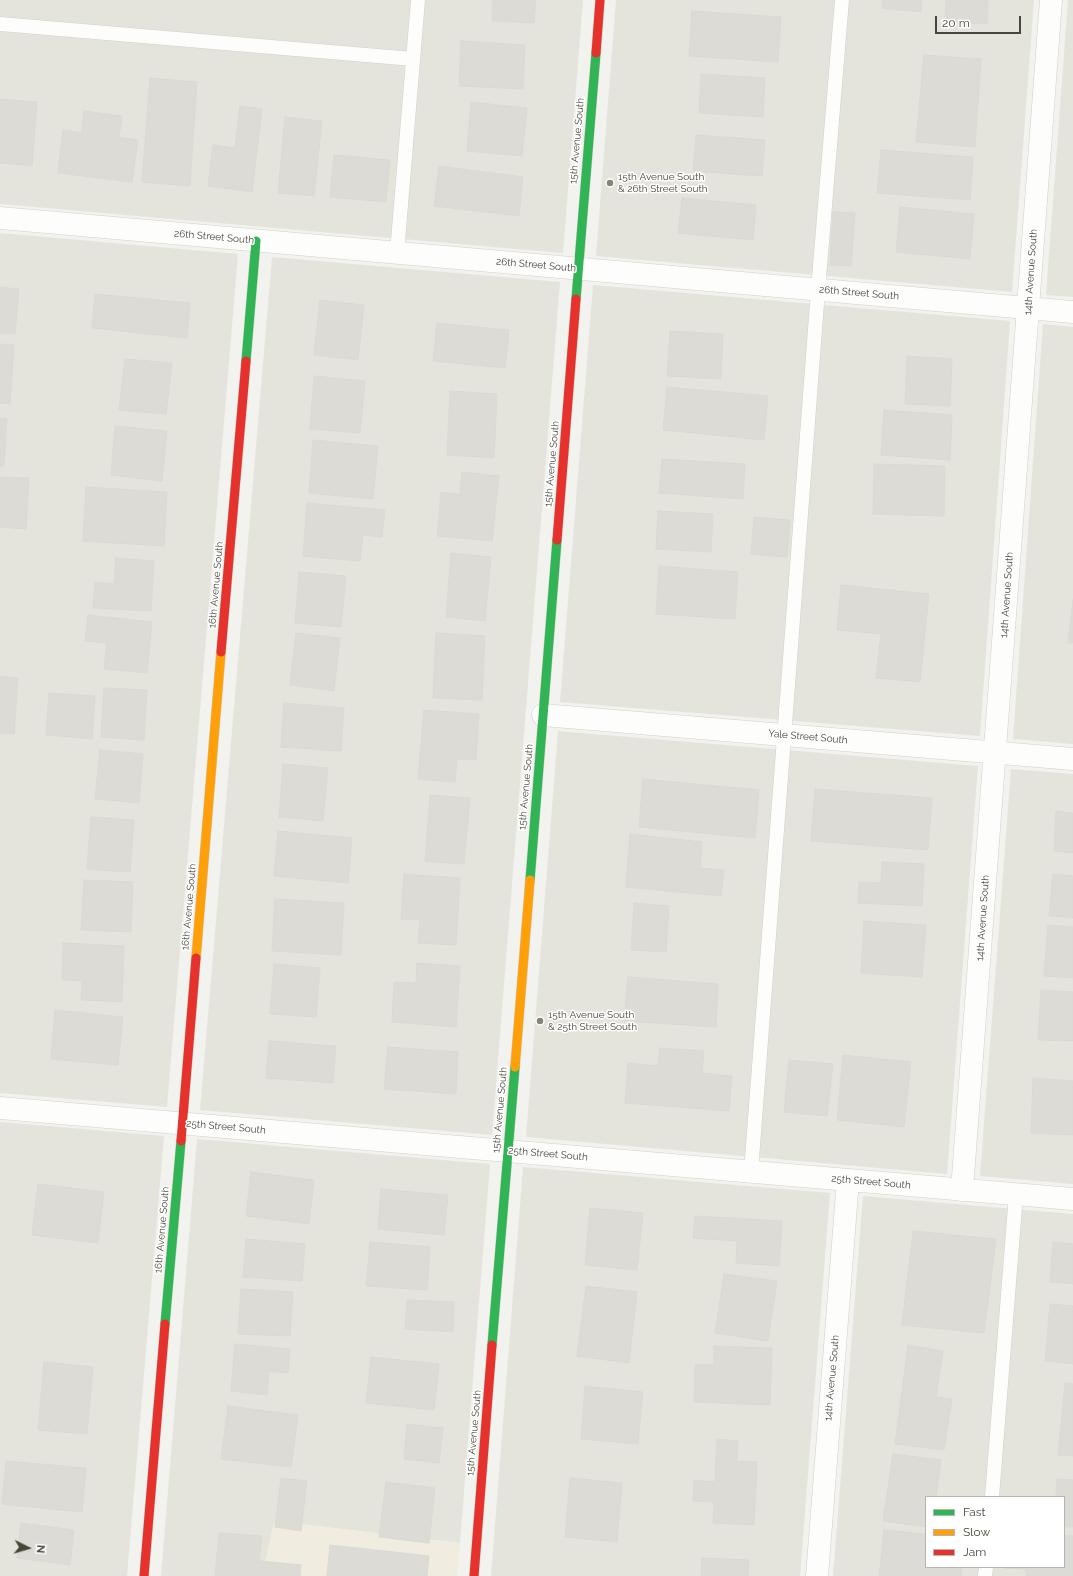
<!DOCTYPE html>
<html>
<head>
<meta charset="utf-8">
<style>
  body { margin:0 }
  #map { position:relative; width:1073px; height:1576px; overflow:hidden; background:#f2f2ee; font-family:Raleway,sans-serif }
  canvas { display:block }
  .legend { position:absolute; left:925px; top:1496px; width:140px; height:72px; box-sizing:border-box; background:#fff; border:1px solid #b6b5b0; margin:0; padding:5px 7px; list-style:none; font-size:12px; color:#48453a }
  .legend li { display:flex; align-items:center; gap:8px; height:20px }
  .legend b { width:20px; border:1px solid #b6b5b0 }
  .north { position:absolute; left:8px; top:1528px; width:40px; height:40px; -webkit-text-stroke:3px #fff; paint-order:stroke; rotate:95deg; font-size:11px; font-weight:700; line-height:16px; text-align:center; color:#48453a }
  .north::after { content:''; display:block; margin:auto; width:14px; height:18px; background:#48453a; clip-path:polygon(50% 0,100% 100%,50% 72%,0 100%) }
  .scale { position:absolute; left:935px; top:16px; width:86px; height:18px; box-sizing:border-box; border:2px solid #48453a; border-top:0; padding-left:5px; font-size:12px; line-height:14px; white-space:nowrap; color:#48453a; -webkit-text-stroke:3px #fff; paint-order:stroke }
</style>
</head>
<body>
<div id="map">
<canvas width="1073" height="1576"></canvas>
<ul class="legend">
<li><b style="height:5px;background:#30b455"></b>Fast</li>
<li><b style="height:5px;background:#ff9f0a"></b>Slow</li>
<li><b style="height:5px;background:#e5322d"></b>Jam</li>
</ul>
<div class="north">N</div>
<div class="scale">20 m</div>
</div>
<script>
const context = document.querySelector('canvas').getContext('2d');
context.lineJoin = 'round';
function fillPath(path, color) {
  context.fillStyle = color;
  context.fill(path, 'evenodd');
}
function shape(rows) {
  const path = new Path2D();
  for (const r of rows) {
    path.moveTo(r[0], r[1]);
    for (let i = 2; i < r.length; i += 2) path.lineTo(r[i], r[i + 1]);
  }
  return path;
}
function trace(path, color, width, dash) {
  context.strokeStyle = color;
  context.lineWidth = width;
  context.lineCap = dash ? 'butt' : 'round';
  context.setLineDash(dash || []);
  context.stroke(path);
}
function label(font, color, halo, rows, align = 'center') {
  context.font = font + ' Raleway,sans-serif';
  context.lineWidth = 3;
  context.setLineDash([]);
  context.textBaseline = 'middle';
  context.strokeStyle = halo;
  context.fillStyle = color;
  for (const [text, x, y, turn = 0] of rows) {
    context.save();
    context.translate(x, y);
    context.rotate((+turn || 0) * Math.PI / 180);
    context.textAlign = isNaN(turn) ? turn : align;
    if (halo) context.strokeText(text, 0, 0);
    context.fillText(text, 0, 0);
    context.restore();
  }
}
const residential = shape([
  [0,0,583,0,563,253,0,204],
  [616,0,1034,0,1012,292,596,256],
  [1068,0,1073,0,1073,297,1046,295],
  [0,233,238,254,167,1107,0,1093],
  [272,257,560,282,492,1135,200,1110],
  [593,285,1010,321,980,736,560,702],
  [1043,324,1073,327,1073,744,1013,739],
  [558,731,978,766,947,1174,526,1137],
  [1011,769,1073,774,1073,1184,980,1176],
  [0,1122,164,1136,127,1576,0,1576],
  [197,1139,490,1164,460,1543,275,1521,262,1576,161,1576],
  [523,1167,830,1193,800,1576,491,1576],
  [863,1196,1073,1214,1073,1576,833,1576],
  [926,1497,1064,1497,1064,1567,926,1567]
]);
const commercial = shape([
  [274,1521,460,1543,457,1576,262,1576]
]);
const building = shape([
  [493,0,536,0,534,23,492,21,493,0],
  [883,0,922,0,921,12,882,8,883,0],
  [946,0,988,0,987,24,945,22,946,0],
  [692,11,781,17,778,62,689,56,692,11],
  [461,41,525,45,523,89,459,86,461,41],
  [924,55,981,59,975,147,916,142,924,55],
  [701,74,765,78,763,117,699,113,701,74],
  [150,78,197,82,190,186,142,182,150,78],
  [0,99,37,102,32,166,0,163,0,99],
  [471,102,527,108,522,156,467,151,471,102],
  [240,106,262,109,252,192,208,186,213,145,235,148,240,106],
  [84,111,122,116,119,137,138,140,132,182,58,173,63,130,82,133,84,111],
  [285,117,322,121,314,196,278,193,285,117],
  [696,135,765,140,762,176,693,171,696,135],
  [881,150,973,157,970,200,877,193,881,150],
  [334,155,390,160,386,202,330,197,334,155],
  [439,166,523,177,519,216,434,206,439,166],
  [682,198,756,205,753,240,678,233,682,198],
  [900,207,974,214,970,259,896,252,900,207],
  [833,212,855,213,851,266,830,265,833,212],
  [0,287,19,289,15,334,0,333,0,287],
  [95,294,190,303,187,338,92,328,95,294],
  [320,300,364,305,358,360,314,355,320,300],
  [437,323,509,330,505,368,433,361,437,323],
  [670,331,723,334,721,379,667,376,670,331],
  [0,344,14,345,10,404,0,403,0,344],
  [907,356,952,359,950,406,905,404,907,356],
  [125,359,172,363,166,414,119,410,125,359],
  [314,376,365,381,360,433,310,429,314,376],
  [667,387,768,396,764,440,663,430,667,387],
  [450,391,497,394,494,458,447,455,450,391],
  [884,410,952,415,950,460,881,455,884,410],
  [0,418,7,419,4,466,0,466,0,418],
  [115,426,167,431,162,481,111,475,115,426],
  [313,440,378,446,373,499,309,493,313,440],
  [662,459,745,464,743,499,659,493,662,459],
  [874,464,945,466,944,516,873,514,874,464],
  [462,472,499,476,492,541,437,536,441,492,460,494,462,472],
  [0,477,29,478,26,529,0,527,0,477],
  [86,487,167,492,164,546,83,541,86,487],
  [307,503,385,510,382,537,363,535,360,561,303,556,307,503],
  [658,511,713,514,711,552,656,549,658,511],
  [754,517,790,520,787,557,751,554,754,517],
  [451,553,491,557,485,621,446,617,451,553],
  [116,558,154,561,151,611,93,608,95,582,114,584,116,558],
  [659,566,738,572,735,619,656,614,659,566],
  [299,572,346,576,341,627,295,623,299,572],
  [841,585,929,594,920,682,876,678,881,634,837,630,841,585],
  [1073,600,1073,643,1068,643,1073,600],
  [88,615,152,622,147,673,104,669,107,643,85,641,88,615],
  [296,633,340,638,334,691,290,685,296,633],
  [436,633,485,636,482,700,433,698,436,633],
  [0,676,18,678,14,734,0,733,0,676],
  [104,688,147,690,144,740,101,737,104,688],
  [49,693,95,696,92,739,46,735,49,693],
  [284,703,344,708,341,751,281,747,284,703],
  [424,710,479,714,476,760,457,759,455,782,418,779,424,710],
  [100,750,143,754,139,803,95,799,100,750],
  [283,764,328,768,323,821,279,817,283,764],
  [643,779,759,790,755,838,639,827,643,779],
  [815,789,932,798,928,850,811,841,815,789],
  [430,795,470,798,464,864,425,861,430,795],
  [1056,811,1073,813,1073,853,1054,851,1056,811],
  [91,817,134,820,130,872,87,869,91,817],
  [278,831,352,838,348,883,274,876,278,831],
  [630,834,702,842,700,868,724,870,721,896,626,887,630,834],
  [882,862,924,864,922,906,858,903,859,882,881,883,882,862],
  [404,874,460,878,456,945,418,943,420,920,401,919,404,874],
  [1053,874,1073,876,1073,918,1049,916,1053,874],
  [84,880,133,882,131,932,81,930,84,880],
  [275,899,344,903,341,955,272,951,275,899],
  [634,903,669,906,666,952,631,950,634,903],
  [864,921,926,925,922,977,861,973,864,921],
  [1048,925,1073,927,1073,978,1044,976,1048,925],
  [63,943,124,946,122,1002,81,1000,82,981,62,980,63,943],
  [417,963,460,966,456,1027,392,1022,394,982,416,983,417,963],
  [274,964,320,968,316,1017,270,1014,274,964],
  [628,977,718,984,716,1027,624,1021,628,977],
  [1041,990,1073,992,1073,1041,1038,1040,1041,990],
  [55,1010,123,1017,118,1065,51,1059,55,1010],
  [269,1041,336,1046,333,1083,266,1078,269,1041],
  [388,1047,458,1052,456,1094,384,1089,388,1047],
  [660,1048,704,1051,702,1073,732,1076,729,1111,625,1103,628,1063,658,1066,660,1048],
  [843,1055,911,1062,904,1127,837,1120,843,1055],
  [789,1060,833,1064,827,1116,784,1112,789,1060],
  [1033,1078,1073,1081,1073,1135,1031,1133,1033,1078],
  [251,1172,314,1180,309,1224,246,1216,251,1172],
  [38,1184,104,1192,98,1243,32,1235,38,1184],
  [381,1189,448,1195,444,1235,378,1229,381,1189],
  [590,1208,643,1213,637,1270,585,1265,590,1208],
  [695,1216,782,1221,779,1266,736,1263,737,1241,693,1238,695,1216],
  [913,1231,996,1239,984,1333,902,1325,913,1231],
  [246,1239,305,1244,302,1281,243,1277,246,1239],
  [370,1242,430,1247,427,1290,366,1286,370,1242],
  [1053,1242,1073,1244,1073,1284,1050,1282,1053,1242],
  [724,1274,777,1281,768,1341,715,1333,724,1274],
  [586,1286,637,1292,629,1363,577,1356,586,1286],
  [241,1289,293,1292,290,1336,238,1334,241,1289],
  [407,1300,454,1302,453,1332,405,1329,407,1300],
  [1050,1304,1073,1306,1073,1364,1045,1361,1050,1304],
  [235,1344,290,1349,288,1373,269,1371,267,1395,231,1391,235,1344],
  [908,1345,943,1351,936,1397,952,1399,944,1450,895,1444,908,1345],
  [714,1346,772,1348,770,1405,694,1402,695,1365,714,1365,714,1346],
  [371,1357,439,1364,434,1410,366,1403,371,1357],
  [44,1362,93,1367,87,1434,38,1430,44,1362],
  [1065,1383,1073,1384,1073,1456,1058,1455,1065,1383],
  [585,1386,643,1392,638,1444,581,1439,585,1386],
  [228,1406,298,1415,291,1467,221,1459,228,1406],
  [407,1424,443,1428,439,1463,404,1459,407,1424],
  [717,1439,738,1441,737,1461,757,1462,754,1525,713,1523,714,1502,693,1501,694,1480,715,1482,717,1439],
  [893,1454,941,1460,936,1497,926,1497,926,1527,883,1521,893,1454],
  [6,1461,86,1468,82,1512,2,1504,6,1461],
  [281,1478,307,1481,301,1531,275,1527,281,1478],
  [570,1478,622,1483,617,1542,565,1537,570,1478],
  [1057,1479,1073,1480,1073,1527,1064,1527,1064,1497,1056,1497,1057,1479],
  [386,1482,435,1488,429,1543,379,1537,386,1482],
  [21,1523,74,1530,70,1565,17,1558,21,1523],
  [884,1530,926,1534,926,1567,962,1567,961,1576,879,1576,884,1530],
  [219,1533,262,1536,259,1561,301,1565,300,1576,215,1576,219,1533],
  [1064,1535,1073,1536,1073,1576,1026,1576,1026,1569,1004,1568,1064,1567,1064,1535],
  [330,1545,429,1556,427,1576,327,1576,330,1545],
  [702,1558,749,1560,748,1576,701,1576,702,1558]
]);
const lane = shape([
  [0,24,413,59],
  [397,253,418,0],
  [751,1172,818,290,842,0],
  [992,1497,1016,1194],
  [985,1576,986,1567]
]);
const street = shape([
  [0,218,1073,312],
  [543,715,1073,759],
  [0,1108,1073,1199],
  [962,1190,1051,0],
  [817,1576,848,1180]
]);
const fast = shape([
  [576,299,596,53],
  [246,361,256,241],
  [530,880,557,540],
  [165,1324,181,1141],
  [492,1345,515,1067]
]);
const slow = shape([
  [196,958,221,652],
  [515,1067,530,880]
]);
const jam = shape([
  [596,53,600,0],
  [557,540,576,299],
  [221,652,246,361],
  [181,1141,196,958],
  [144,1576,165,1324],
  [474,1576,492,1345]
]);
const markers = [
  [610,183,4,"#848279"],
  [540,1021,4,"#848279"]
];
const streetNames = [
  ["15th Avenue South",577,141,-85],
  ["26th Street South",214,237,5],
  ["26th Street South",536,265,5],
  ["14th Avenue South",1031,272,-86],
  ["26th Street South",859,293,5],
  ["15th Avenue South",552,464,-85],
  ["16th Avenue South",216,585,-85],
  ["14th Avenue South",1007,595,-86],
  ["Yale Street South",808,737,5],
  ["15th Avenue South",526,787,-85],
  ["16th Avenue South",189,907,-85],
  ["14th Avenue South",983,918,-86],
  ["15th Avenue South",500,1110,-85],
  ["25th Street South",226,1127,5],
  ["25th Street South",548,1154,5],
  ["25th Street South",871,1182,5],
  ["16th Avenue South",162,1230,-85],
  ["14th Avenue South",832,1378,-85],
  ["15th Avenue South",474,1433,-85]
];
const poiNames = [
  ["15th Avenue South",618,177],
  ["& 26th Street South",618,189],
  ["15th Avenue South",548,1015],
  ["& 25th Street South",548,1027]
];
fillPath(residential, '#e5e4dc');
fillPath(commercial, '#f0ecdf');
fillPath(building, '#dcdbd6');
trace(building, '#dbd9d4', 1);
trace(lane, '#d0d0cb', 15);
trace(street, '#d0d0cb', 23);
trace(fast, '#d0cfc5', 10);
trace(slow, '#d0cfc5', 10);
trace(jam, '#d0cfc5', 10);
trace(lane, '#fdfdfc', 14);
trace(street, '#fdfdfc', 22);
trace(fast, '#30b455', 9);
trace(slow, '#ff9f0a', 9);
trace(jam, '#e5322d', 9);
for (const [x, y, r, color] of markers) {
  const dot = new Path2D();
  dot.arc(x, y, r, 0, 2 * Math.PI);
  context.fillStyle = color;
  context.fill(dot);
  trace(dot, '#fff', 1.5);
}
label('10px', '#48453a', '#fff', streetNames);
label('10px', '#48453a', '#fff', poiNames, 'left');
</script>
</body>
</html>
